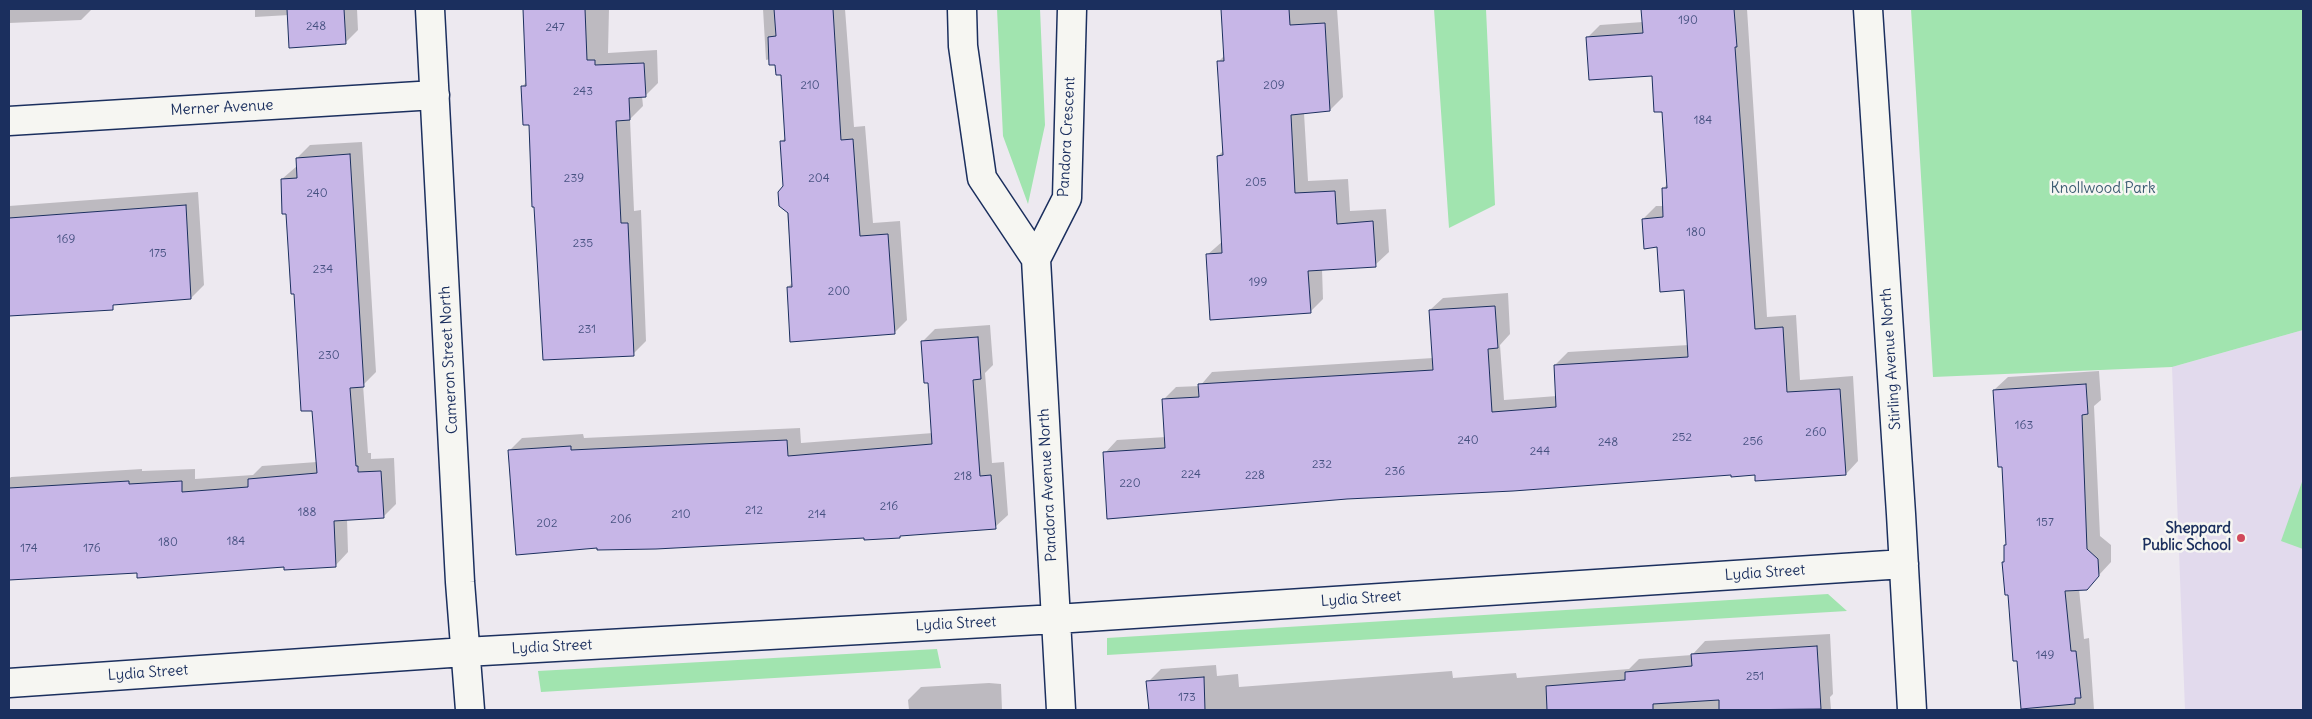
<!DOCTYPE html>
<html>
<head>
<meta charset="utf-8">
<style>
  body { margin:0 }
  #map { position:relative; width:2312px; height:719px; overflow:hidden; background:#ede9f0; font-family:Delius,sans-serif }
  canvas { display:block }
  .frame { position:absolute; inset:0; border:10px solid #1b2f5e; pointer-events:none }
</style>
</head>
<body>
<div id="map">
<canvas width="2312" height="719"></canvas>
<div class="frame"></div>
</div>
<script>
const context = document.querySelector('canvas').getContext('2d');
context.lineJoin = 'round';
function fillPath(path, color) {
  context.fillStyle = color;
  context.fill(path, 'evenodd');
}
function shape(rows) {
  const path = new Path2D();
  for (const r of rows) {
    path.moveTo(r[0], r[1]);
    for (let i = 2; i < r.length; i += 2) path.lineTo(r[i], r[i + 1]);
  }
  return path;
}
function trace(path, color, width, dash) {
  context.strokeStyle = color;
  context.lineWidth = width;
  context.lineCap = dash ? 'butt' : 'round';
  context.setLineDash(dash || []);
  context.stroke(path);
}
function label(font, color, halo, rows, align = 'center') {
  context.font = font + ' Delius,sans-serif';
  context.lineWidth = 5;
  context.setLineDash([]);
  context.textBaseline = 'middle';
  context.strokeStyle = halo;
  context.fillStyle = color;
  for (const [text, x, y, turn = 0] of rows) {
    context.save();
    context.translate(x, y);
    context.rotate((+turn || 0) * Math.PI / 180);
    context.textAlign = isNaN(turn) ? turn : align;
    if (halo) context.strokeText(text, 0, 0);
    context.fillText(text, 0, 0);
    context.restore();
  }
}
const built = shape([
  [2303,330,2303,710,2185,710,2172,367]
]);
const green = shape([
  [997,9,1040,9,1045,125,1028,204,1003,136],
  [1434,9,1486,9,1495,205,1449,228],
  [1911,9,2303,9,2303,330,2172,367,1933,377],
  [2303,479,2303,549,2281,541],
  [1828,594,1847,611,1107,655,1107,638],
  [937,649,941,668,541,692,538,671]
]);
const shadow = shape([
  [9,9,92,9,81,20,9,23],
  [255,9,357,9,358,30,345,43,289,15,255,17],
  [525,9,609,9,608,53,657,50,658,83,645,96,642,96,643,106,630,119,634,211,641,210,646,341,633,354,530,124,522,87,527,81],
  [763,9,845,9,854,127,865,126,873,223,900,221,907,320,894,333,788,287,793,282,781,142,786,137,782,73,776,64,770,59,766,60],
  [1222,9,1337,9,1343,97,1330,110,1304,113,1308,181,1348,179,1350,211,1386,209,1389,252,1375,265,1322,269,1323,299,1310,312,1207,255,1223,241,1218,156,1224,150,1218,62,1225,55],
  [1642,9,1747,9,1767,317,1796,315,1800,380,1853,376,1858,461,1846,474,1732,474,1105,453,1117,440,1166,437,1163,400,1176,387,1200,386,1212,372,1433,358,1430,310,1443,298,1508,293,1510,334,1500,345,1504,400,1557,396,1555,365,1568,352,1689,345,1685,289,1643,219,1656,206,1664,206,1663,189,1668,183,1663,110,1653,74,1588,37,1600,25,1643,22],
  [362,142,376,372,363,385,368,453,371,453,371,459,394,458,396,504,383,517,347,519,348,552,335,566,138,571,9,580,9,479,11,477,142,469,142,471,195,469,195,479,253,475,262,466,317,462,313,409,295,293,282,179,297,166,297,158,310,145],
  [198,192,204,285,191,298,150,259,9,268,9,206],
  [990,325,993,365,985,373,992,463,1004,462,1008,515,995,527,865,536,509,451,522,438,583,434,584,438,800,428,801,443,933,433,929,381,922,342,935,329],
  [2099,371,2101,400,2094,406,2100,536,2111,545,2111,562,2086,589,2079,589,2084,639,2089,638,2094,710,2023,710,2006,561,2005,546,2007,544,2003,465,1994,390,2008,377],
  [1830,634,1833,694,1830,697,1831,710,1147,710,1150,705,1148,682,1161,669,1216,665,1217,676,1238,674,1239,687,1452,671,1453,678,1516,673,1517,678,1629,669,1639,659,1692,655,1705,641],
  [989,683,1001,684,1002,710,909,710,908,700,921,687]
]);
const building = shape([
  [287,9,344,9,346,44,289,48,287,9],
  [523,9,585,9,587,60,595,60,595,65,644,63,646,97,629,98,630,120,616,121,621,223,628,223,634,356,543,360,534,207,532,207,529,125,523,125,521,86,526,86,523,9],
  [774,9,833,9,841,140,853,139,860,236,888,234,895,334,790,342,787,287,792,287,788,213,779,206,778,192,783,186,780,141,785,141,781,75,776,75,775,65,769,65,768,37,776,36,774,9],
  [1221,9,1289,9,1290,25,1325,23,1330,111,1291,115,1295,193,1335,191,1337,224,1373,221,1376,267,1308,271,1311,313,1210,320,1206,254,1222,253,1217,156,1223,155,1217,61,1224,61,1221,9],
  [1641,9,1734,9,1737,47,1735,47,1755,329,1783,327,1787,392,1840,389,1846,475,1755,481,1755,475,1731,477,1731,475,1513,491,1347,499,1107,519,1103,452,1165,448,1162,399,1199,397,1198,384,1433,370,1429,310,1495,306,1498,348,1488,349,1492,412,1556,407,1554,365,1688,357,1684,290,1660,292,1657,247,1644,249,1642,219,1663,217,1662,188,1667,188,1662,112,1654,112,1652,76,1589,80,1586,37,1643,33,1641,9],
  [350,154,364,387,350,388,356,466,358,466,358,472,381,471,384,518,334,521,336,567,284,570,284,567,137,578,137,573,9,580,9,488,129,481,129,484,182,481,182,492,248,487,248,479,317,473,312,411,301,411,294,294,291,294,286,214,282,214,281,179,297,178,296,158,350,154],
  [186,205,191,299,113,305,113,310,9,316,9,218,186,205],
  [978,337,981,379,973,380,980,476,991,475,996,529,900,536,900,538,864,540,864,538,656,549,597,550,597,548,516,555,508,450,571,446,571,450,787,440,788,456,932,444,928,383,924,383,921,341,978,337],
  [2086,384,2088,414,2082,415,2087,549,2098,559,2099,576,2087,590,2065,591,2071,651,2076,651,2081,698,2075,698,2075,704,2021,709,2017,661,2013,661,2008,595,2005,595,2002,562,2004,562,2004,545,2006,545,2002,467,1998,467,1993,390,2086,384],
  [1817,646,1821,709,1719,710,1719,700,1653,704,1653,710,1547,710,1546,686,1625,680,1625,672,1692,666,1691,654,1817,646],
  [1204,677,1205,710,1149,710,1146,681,1204,677]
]);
const minor = shape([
  [430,9,460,582,470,710],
  [962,9,963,46,982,178,1036,259],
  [1868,9,1901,514,1912,710],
  [9,121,435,95],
  [9,683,465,652,1056,619,1904,564],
  [1061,710,1036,259,1067,198,1072,9]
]);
const markers = [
  [2241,538,5,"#d1495b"]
];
const numberNames = [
  ["190",1688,21],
  ["248",316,27],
  ["247",555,28],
  ["210",810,86],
  ["209",1274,86],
  ["243",583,92],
  ["184",1703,121],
  ["239",574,179],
  ["204",819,179],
  ["205",1256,183],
  ["240",317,194],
  ["180",1696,233],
  ["169",66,240],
  ["235",583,244],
  ["175",158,254],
  ["234",323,270],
  ["199",1258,283],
  ["200",839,292],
  ["231",587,330],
  ["230",329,356],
  ["163",2024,426],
  ["260",1816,433],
  ["252",1682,438],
  ["240",1468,441],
  ["256",1753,442],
  ["248",1608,443],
  ["244",1540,452],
  ["232",1322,465],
  ["236",1395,472],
  ["224",1191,475],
  ["228",1255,476],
  ["218",963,477],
  ["220",1130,484],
  ["216",889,507],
  ["212",754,511],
  ["188",307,513],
  ["210",681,515],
  ["214",817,515],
  ["206",621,520],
  ["157",2045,523],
  ["202",547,524],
  ["184",236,542],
  ["180",168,543],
  ["174",29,549],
  ["176",92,549],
  ["149",2045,656],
  ["251",1755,677],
  ["173",1187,698]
];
const streetNames = [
  ["Merner Avenue",222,108,-3],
  ["Pandora Crescent",1067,137,-87],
  ["Stirling Avenue North",1891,359,-94],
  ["Cameron Street North",449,360,-93],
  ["Pandora Avenue North",1048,485,-93],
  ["Lydia Street",1765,573,-4],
  ["Lydia Street",1361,599,-4],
  ["Lydia Street",956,624,-3],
  ["Lydia Street",552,647,-3],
  ["Lydia Street",148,673,-4]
];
const parkNames = [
  ["Knollwood Park",2103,189]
];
const poiNames = [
  ["Sheppard",2231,529],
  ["Public School",2231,546]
];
fillPath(built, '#e2daed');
fillPath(green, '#a1e4af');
fillPath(shadow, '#0003');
fillPath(building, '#c7b6e7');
trace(building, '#1b2f5e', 1);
trace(minor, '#1b2f5e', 31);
trace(minor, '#f6f6f2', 28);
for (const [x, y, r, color] of markers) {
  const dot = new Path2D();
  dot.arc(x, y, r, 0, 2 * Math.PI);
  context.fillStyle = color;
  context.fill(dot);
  trace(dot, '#f6f6f2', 2);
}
label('12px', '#465180', null, numberNames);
label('15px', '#1b2f5e', '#f6f6f2', streetNames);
label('15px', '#3c5c72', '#f6f6f2', parkNames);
label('bold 15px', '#1b2f5e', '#f6f6f2', poiNames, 'right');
</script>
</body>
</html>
